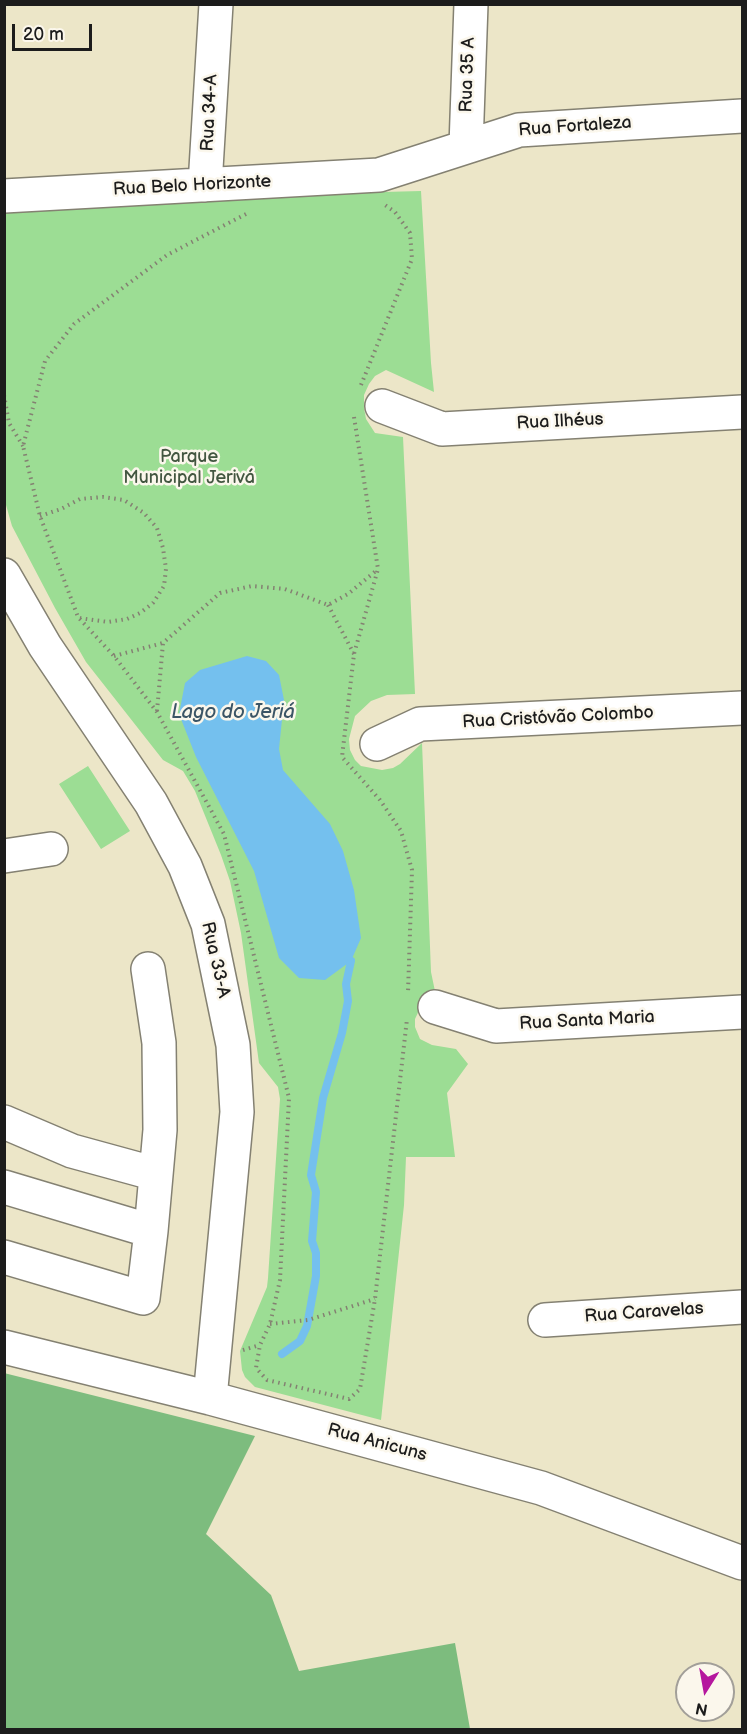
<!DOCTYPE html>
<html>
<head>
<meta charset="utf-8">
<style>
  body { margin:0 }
  #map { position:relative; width:747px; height:1734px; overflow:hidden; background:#ece6c8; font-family:"Balsamiq Sans",sans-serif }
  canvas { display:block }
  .frame { position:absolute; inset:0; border:6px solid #1c1c1c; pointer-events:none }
  .north { position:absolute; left:675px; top:1662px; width:60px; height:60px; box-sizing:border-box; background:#fbf7ec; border:2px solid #a29f99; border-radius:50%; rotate:191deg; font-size:16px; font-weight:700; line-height:24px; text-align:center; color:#1c1c1c }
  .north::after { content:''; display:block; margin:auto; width:21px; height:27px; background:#b5179e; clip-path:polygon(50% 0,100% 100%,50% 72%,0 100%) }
  .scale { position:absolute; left:12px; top:24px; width:80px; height:27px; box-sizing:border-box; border:3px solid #1c1c1c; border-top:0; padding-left:8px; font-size:18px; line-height:21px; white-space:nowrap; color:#1c1c1c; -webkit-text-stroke:4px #fbf7ec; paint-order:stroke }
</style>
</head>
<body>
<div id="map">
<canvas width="747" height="1734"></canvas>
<div class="frame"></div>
<div class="north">N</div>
<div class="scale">20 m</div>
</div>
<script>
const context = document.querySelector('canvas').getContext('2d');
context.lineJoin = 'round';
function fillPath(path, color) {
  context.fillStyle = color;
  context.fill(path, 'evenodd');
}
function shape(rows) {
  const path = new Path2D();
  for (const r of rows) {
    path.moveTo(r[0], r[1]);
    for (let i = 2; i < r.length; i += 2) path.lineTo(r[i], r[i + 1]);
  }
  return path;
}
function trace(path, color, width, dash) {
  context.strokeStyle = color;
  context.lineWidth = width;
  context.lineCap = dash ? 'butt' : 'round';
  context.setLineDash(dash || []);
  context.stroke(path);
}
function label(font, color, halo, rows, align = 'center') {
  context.font = font + ' "Balsamiq Sans",sans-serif';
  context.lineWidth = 5;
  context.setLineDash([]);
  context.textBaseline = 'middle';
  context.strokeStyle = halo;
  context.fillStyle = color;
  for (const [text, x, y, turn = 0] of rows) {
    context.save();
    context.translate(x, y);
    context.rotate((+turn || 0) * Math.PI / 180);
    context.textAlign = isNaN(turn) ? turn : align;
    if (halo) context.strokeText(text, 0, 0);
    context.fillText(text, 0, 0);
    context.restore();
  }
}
const green = shape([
  [421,191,431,363,434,392,386,370,375,376,369,384,364,395,364,408,366,419,375,433,403,437,415,694,387,695,371,701,355,716,349,739,350,750,355,760,361,766,382,770,393,768,400,764,422,743,431,972,436,996,423,1002,415,1019,415,1027,420,1039,432,1045,456,1049,468,1064,447,1093,455,1157,406,1157,404,1205,381,1420,255,1387,245,1377,242,1370,240,1351,267,1287,268,1278,280,1099,278,1087,259,1063,241,933,230,881,221,855,195,791,183,771,163,760,86,662,55,608,12,526,4,498,4,202],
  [88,766,130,831,101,849,59,784]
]);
const forest = shape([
  [4,1373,255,1436,206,1534,271,1595,299,1671,455,1643,470,1729,5,1729]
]);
const water = shape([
  [247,656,266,661,279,675,284,700,279,749,283,770,330,824,343,851,354,890,361,938,351,961,325,980,299,978,279,958,254,871,196,757,179,714,185,683,200,670]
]);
const stream = shape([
  [282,1354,300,1341,307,1326,311,1304,316,1276,316,1253,312,1241,316,1192,311,1175,323,1098,342,1033,348,1001,346,984,351,961]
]);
const path = shape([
  [246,214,167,255,74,324,45,361,23,446,40,516,78,617,114,656,157,712,224,834,289,1098,280,1280,270,1324,260,1345,256,1368,267,1380,349,1399,360,1389,375,1299,407,1019],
  [361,385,412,259,410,233,395,212,385,205],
  [4,395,9,423,23,446],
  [354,417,378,569,354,654,342,757,380,800,401,831,412,870,408,993],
  [40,516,61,509,80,499,103,497,124,500,144,513,157,528,163,548,166,569,164,586,153,603,140,613,127,619,108,622,79,618],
  [328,605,354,654],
  [114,656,163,643],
  [157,711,163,643,220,593,252,586,285,589,328,605,348,594,377,570],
  [270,1324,308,1320,375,1299],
  [243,1350,260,1345]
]);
const minor = shape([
  [466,146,471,4],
  [205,185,216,4],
  [4,196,379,175,519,130,742,116],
  [382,406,442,429,742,412],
  [4,575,45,646,151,803,185,866,208,924,233,1045,237,1112,210,1398],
  [377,744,420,724,742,708],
  [4,856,51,849],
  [435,1007,496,1026,742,1012],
  [4,1122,72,1151,156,1174],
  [4,1187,151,1231],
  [4,1257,143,1298,151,1231,160,1130,159,1043,148,969],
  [545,1320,742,1307],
  [4,1347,210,1398,541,1488,742,1563]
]);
const streetNames = [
  ["Rua 35 A",468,75,-88],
  ["Rua 34-A",210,113,-87],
  ["Rua Fortaleza",575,127,-4],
  ["Rua Belo Horizonte",192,186,-3],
  ["Rua Ilhéus",560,422,-3],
  ["Rua Cristóvão Colombo",558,718,-3],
  ["Rua 33-A",215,960,77],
  ["Rua Santa Maria",587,1021,-3],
  ["Rua Caravelas",644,1313,-4],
  ["Rua Anicuns",377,1443,15]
];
const parkNames = [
  ["Parque",189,457],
  ["Municipal Jerivá",189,478]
];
const waterNames = [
  ["Lago do Jeriá",233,713]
];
fillPath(green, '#9cdd94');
fillPath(forest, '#7dbc7e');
fillPath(water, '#74c0ee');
trace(stream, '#74c0ee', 8);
trace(minor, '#848172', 36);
trace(path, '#848172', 4, [1.5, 4.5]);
trace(minor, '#fff', 33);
label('18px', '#1c1c1c', '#fbf7ec', streetNames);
label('18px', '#425640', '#fbf7ec', parkNames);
label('italic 20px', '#3b5566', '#fbf7ec', waterNames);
</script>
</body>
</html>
